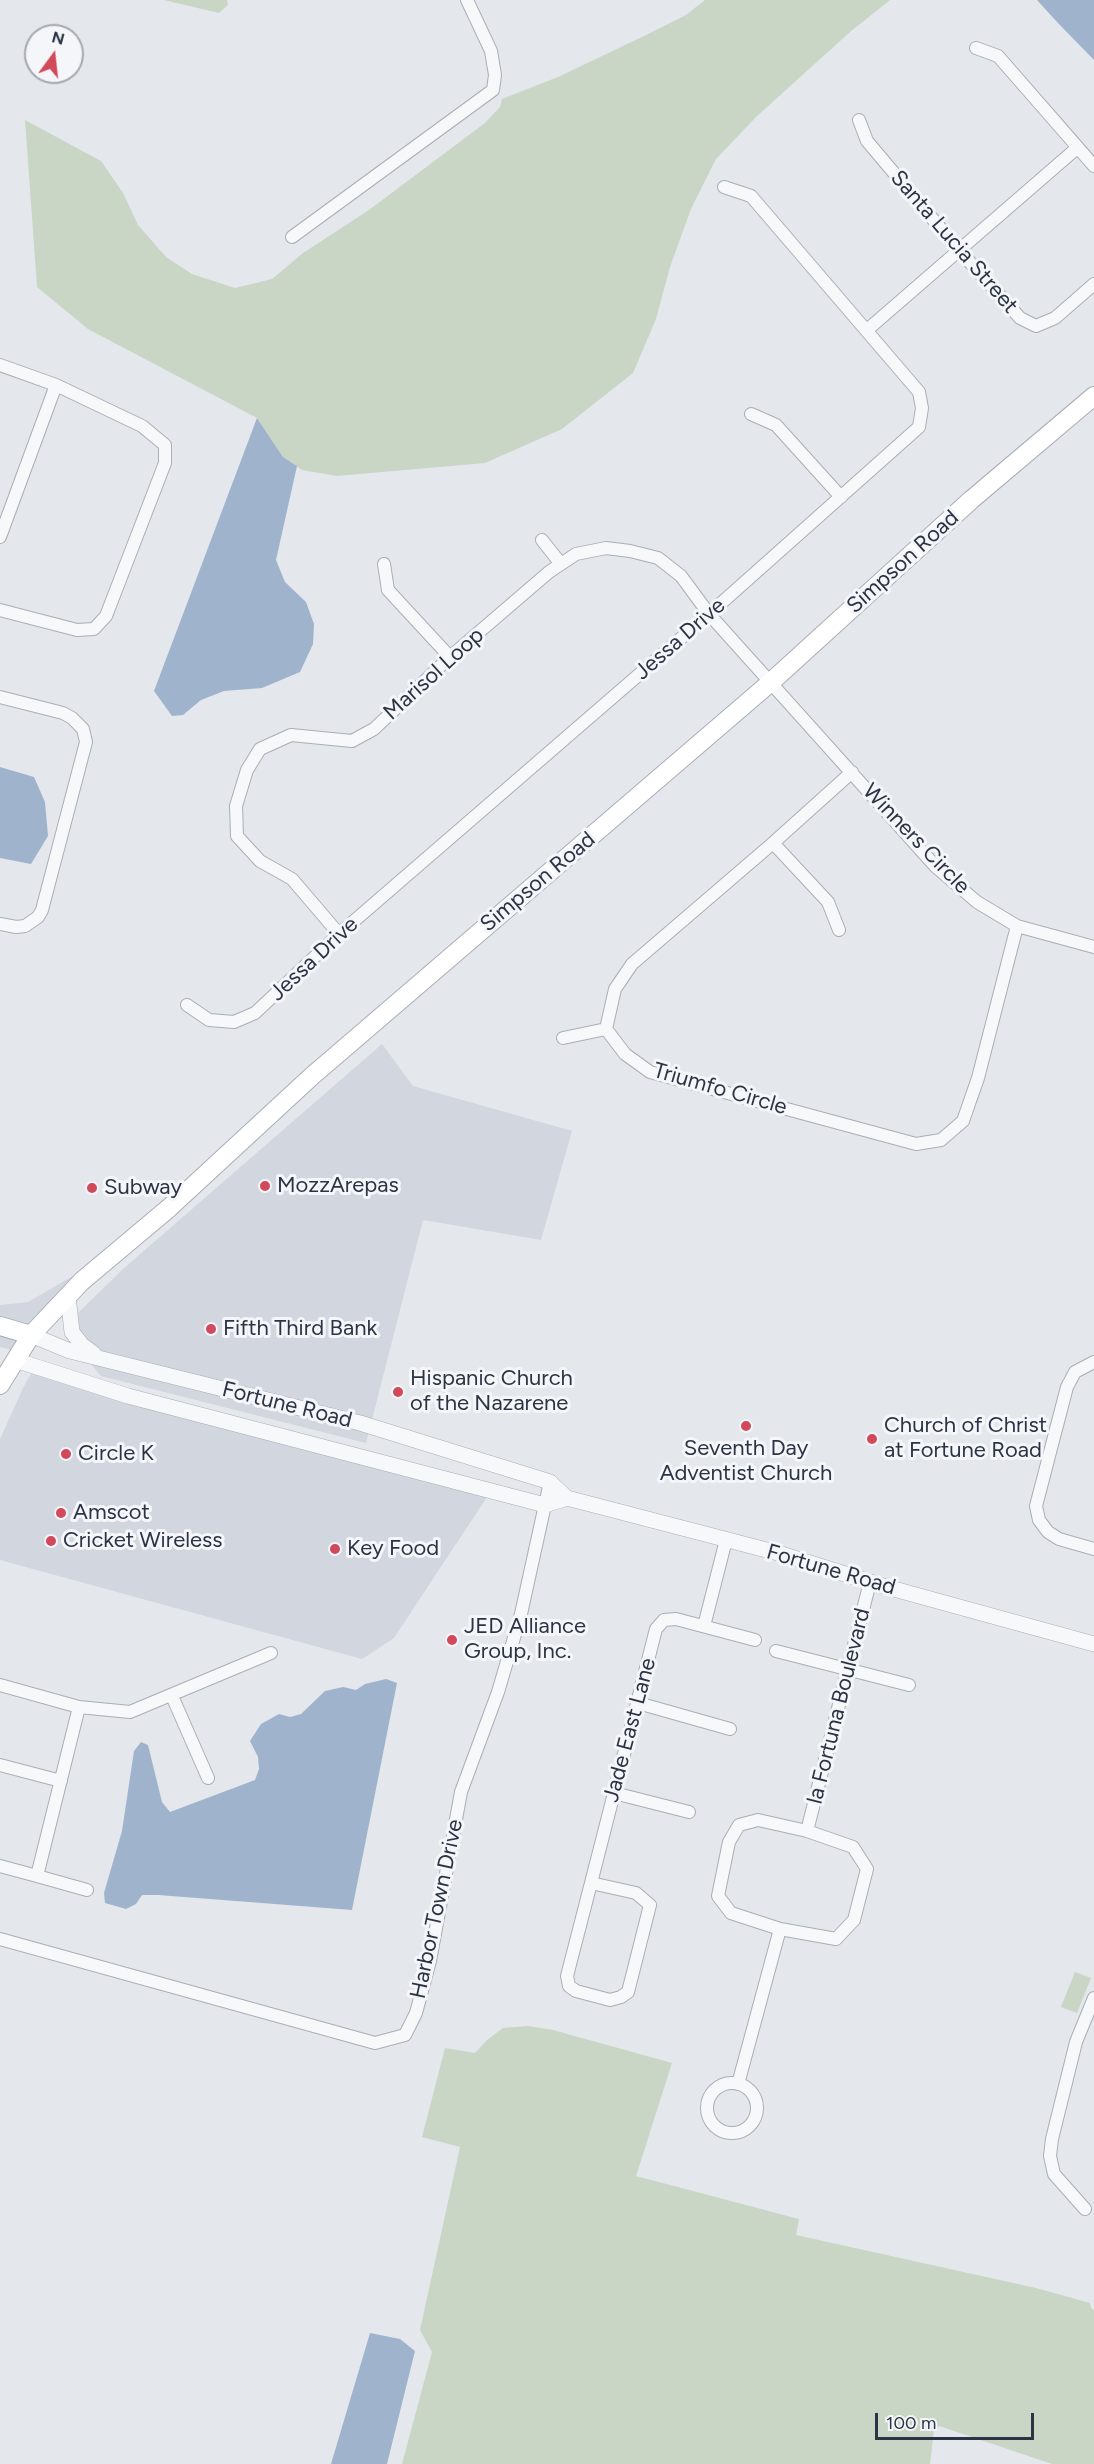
<!DOCTYPE html>
<html>
<head>
<meta charset="utf-8">
<style>
  body { margin:0 }
  #map { position:relative; width:1094px; height:2464px; overflow:hidden; background:#e4e7ec; font-family:Figtree,sans-serif }
  canvas { display:block }
  .north { position:absolute; left:24px; top:24px; width:60px; height:60px; box-sizing:border-box; background:#f4f6f9; border:2px solid #a4a8b1; border-radius:50%; rotate:15deg; font-size:16px; font-weight:700; line-height:24px; text-align:center; color:#2b3445 }
  .north::after { content:''; display:block; margin:auto; width:21px; height:27px; background:#d1495b; clip-path:polygon(50% 0,100% 100%,50% 72%,0 100%) }
  .scale { position:absolute; left:875px; top:2413px; width:159px; height:27px; box-sizing:border-box; border:3px solid #2b3445; border-top:0; padding-left:8px; font-size:18px; line-height:21px; white-space:nowrap; color:#2b3445; -webkit-text-stroke:4px #f4f6f9; paint-order:stroke }
</style>
</head>
<body>
<div id="map">
<canvas width="1094" height="2464"></canvas>
<div class="north">N</div>
<div class="scale">100 m</div>
</div>
<script>
const context = document.querySelector('canvas').getContext('2d');
context.lineJoin = 'round';
function fillPath(path, color) {
  context.fillStyle = color;
  context.fill(path, 'evenodd');
}
function shape(rows) {
  const path = new Path2D();
  for (const r of rows) {
    if (r.length === 3) {
      path.moveTo(r[0] + r[2], r[1]);
      path.arc(r[0], r[1], r[2], 0, 2 * Math.PI);
      continue;
    }
    path.moveTo(r[0], r[1]);
    for (let i = 2; i < r.length; i += 2) path.lineTo(r[i], r[i + 1]);
  }
  return path;
}
function trace(path, color, width, dash) {
  context.strokeStyle = color;
  context.lineWidth = width;
  context.lineCap = dash ? 'butt' : 'round';
  context.setLineDash(dash || []);
  context.stroke(path);
}
function label(font, color, halo, rows, align = 'center') {
  context.font = font + ' Figtree,sans-serif';
  context.lineWidth = 6;
  context.setLineDash([]);
  context.textBaseline = 'middle';
  context.strokeStyle = halo;
  context.fillStyle = color;
  for (const [text, x, y, turn = 0] of rows) {
    context.save();
    context.translate(x, y);
    context.rotate((+turn || 0) * Math.PI / 180);
    context.textAlign = isNaN(turn) ? turn : align;
    if (halo) context.strokeText(text, 0, 0);
    context.fillText(text, 0, 0);
    context.restore();
  }
}
const built = shape([
  [382,1044,413,1086,572,1131,541,1240,423,1220,366,1443,101,1376,85,1357,75,1325,78,1313,123,1269],
  [147,1233,88,1286,48,1330,30,1355,0,1347,0,1305,28,1302],
  [34,1369,491,1491,394,1638,362,1659,0,1560,0,1439,24,1386]
]);
const green = shape([
  [164,0,227,0,228,5,219,13],
  [705,0,890,0,850,32,756,117,716,159,691,209,670,267,656,319,633,373,562,429,485,463,337,476,302,470,283,457,257,418,88,329,37,287,25,120,101,161,123,193,138,225,166,257,192,274,235,288,272,279,303,253,369,210,485,123,500,107,502,99,558,77,646,35,686,15],
  [1075,1972,1091,1978,1077,2013,1061,2007],
  [528,2026,553,2030,672,2063,636,2176,799,2219,796,2235,1036,2288,1090,2303,1091,2308,1094,2310,1094,2464,1052,2464,939,2426,934,2430,930,2464,402,2464,432,2352,420,2330,460,2147,422,2137,445,2048,475,2053,487,2040,503,2028]
]);
const water = shape([
  [1037,0,1094,0,1094,60,1057,22],
  [257,418,283,457,297,466,276,560,285,582,306,602,314,624,313,644,300,672,262,688,224,691,201,700,183,715,172,716,154,691],
  [0,767,34,777,45,802,48,836,31,864,0,858],
  [386,1679,397,1683,352,1910,158,1895,142,1895,136,1904,126,1909,105,1903,104,1893,122,1831,134,1751,141,1742,148,1745,162,1802,170,1812,255,1780,259,1769,258,1757,250,1741,261,1724,279,1714,290,1717,301,1714,325,1691,343,1687,356,1690,365,1684],
  [370,2333,400,2339,415,2351,387,2464,331,2464]
]);
const minor = shape([
  [976,48,998,56,1094,166],
  [859,120,867,141,958,249,1020,318,1036,326,1055,318,1094,284],
  [292,237,493,90,495,75,491,51,467,0],
  [867,330,1077,148],
  [0,365,56,385,142,426,165,445,165,463,106,616,94,629,77,630,0,610],
  [751,414,776,425,841,497],
  [0,537,56,385],
  [542,540,561,564],
  [384,564,388,590,450,657],
  [0,697,63,713,72,718,83,729,86,742,42,910,38,917,25,926,16,927,0,924],
  [852,772,773,843,632,964,615,989,606,1029,625,1054,650,1072,916,1144,941,1140,963,1121,978,1078,1017,926],
  [773,843,828,902,839,930],
  [339,934,292,879,260,861,237,836,236,806,247,770,260,749,291,735,352,741,374,729,450,657,549,572,576,554,606,548,630,551,658,558,681,576,709,614,936,867,977,902,1017,926,1094,947],
  [187,1005,209,1020,234,1022,255,1013,339,934,709,614,919,427,922,408,919,392,751,196,724,187],
  [563,1038,606,1029],
  [1094,1362,1075,1372,1067,1387,1036,1506,1039,1520,1048,1532,1059,1539,1094,1549],
  [704,1626,726,1540],
  [776,1651,909,1685],
  [0,1685,79,1707,130,1712,271,1653],
  [172,1696,208,1778],
  [638,1703,730,1729],
  [0,1765,61,1781],
  [614,1793,689,1812],
  [807,1831,758,1820,739,1825,729,1842,718,1896,731,1913,780,1929,836,1939,854,1920,867,1869,853,1847,807,1831,870,1582],
  [0,1866,37,1876,79,1707],
  [37,1876,87,1890],
  [591,1883,656,1629,664,1620,676,1619,755,1640],
  [591,1883,636,1893,650,1905,628,1992,621,1997,610,2000,576,1991,569,1986,567,1976,591,1883],
  [0,1939,375,2043,405,2035,416,2013,430,1961,461,1792,498,1692,521,1614,550,1482],
  [732,2108,25],
  [738,2084,780,1929],
  [1085,2209,1054,2174,1050,2156,1052,2139,1076,2042,1094,1998]
]);
const tertiary = shape([
  [68,1296,72,1332,82,1345,94,1354],
  [31,1335,70,1351,360,1423,550,1482,567,1498,778,1553,883,1586,1094,1644],
  [15,1360,128,1396,545,1505,567,1498]
]);
const secondary = shape([
  [0,1326,31,1335],
  [0,1385,31,1335,82,1281,169,1208,312,1076,771,682,971,500,1094,396]
]);
const markers = [
  [265,1186,6,"#d1495b"],
  [92,1188,6,"#d1495b"],
  [211,1329,6,"#d1495b"],
  [398,1392,6,"#d1495b"],
  [746,1426,6,"#d1495b"],
  [872,1439,6,"#d1495b"],
  [66,1454,6,"#d1495b"],
  [61,1513,6,"#d1495b"],
  [51,1541,6,"#d1495b"],
  [335,1549,6,"#d1495b"],
  [452,1640,6,"#d1495b"]
];
const streetNames = [
  ["Santa Lucia Street",954,242,49],
  ["Simpson Road",903,562,-42],
  ["Jessa Drive",680,639,-41],
  ["Marisol Loop",434,674,-42],
  ["Winners Circle",916,839,46],
  ["Simpson Road",538,882,-40],
  ["Jessa Drive",314,959,-43],
  ["Triumfo Circle",720,1089,16],
  ["Fortune Road",287,1405,14],
  ["Fortune Road",831,1570,16],
  ["la Fortuna Boulevard",839,1706,-76],
  ["Jade East Lane",630,1730,-75],
  ["Harbor Town Drive",437,1909,-78]
];
const poiNames = [
  ["MozzArepas",277,1186],
  ["Subway",104,1188],
  ["Fifth Third Bank",223,1329],
  ["Hispanic Church",410,1379],
  ["of the Nazarene",410,1404],
  ["Church of Christ",884,1426],
  ["at Fortune Road",884,1451],
  ["Seventh Day",746,1449,"center"],
  ["Adventist Church",746,1474,"center"],
  ["Circle K",78,1454],
  ["Amscot",73,1513],
  ["Cricket Wireless",63,1541],
  ["Key Food",347,1549],
  ["JED Alliance",464,1627],
  ["Group, Inc.",464,1652]
];
fillPath(built, '#d2d6de');
fillPath(green, '#c9d6c5');
fillPath(water, '#9fb4cc');
trace(minor, '#a9aeb7', 14);
trace(tertiary, '#a9aeb7', 16);
trace(secondary, '#a9aeb7', 20);
trace(minor, '#f7f8fa', 12);
trace(tertiary, '#f7f8fa', 15);
trace(secondary, '#fff', 18);
for (const [x, y, r, color] of markers) {
  const dot = new Path2D();
  dot.arc(x, y, r, 0, 2 * Math.PI);
  context.fillStyle = color;
  context.fill(dot);
  trace(dot, '#f4f6f9', 2);
}
label('22px', '#2b3445', '#f4f6f9', streetNames);
label('22px', '#2b3445', '#f4f6f9', poiNames, 'left');
</script>
</body>
</html>
